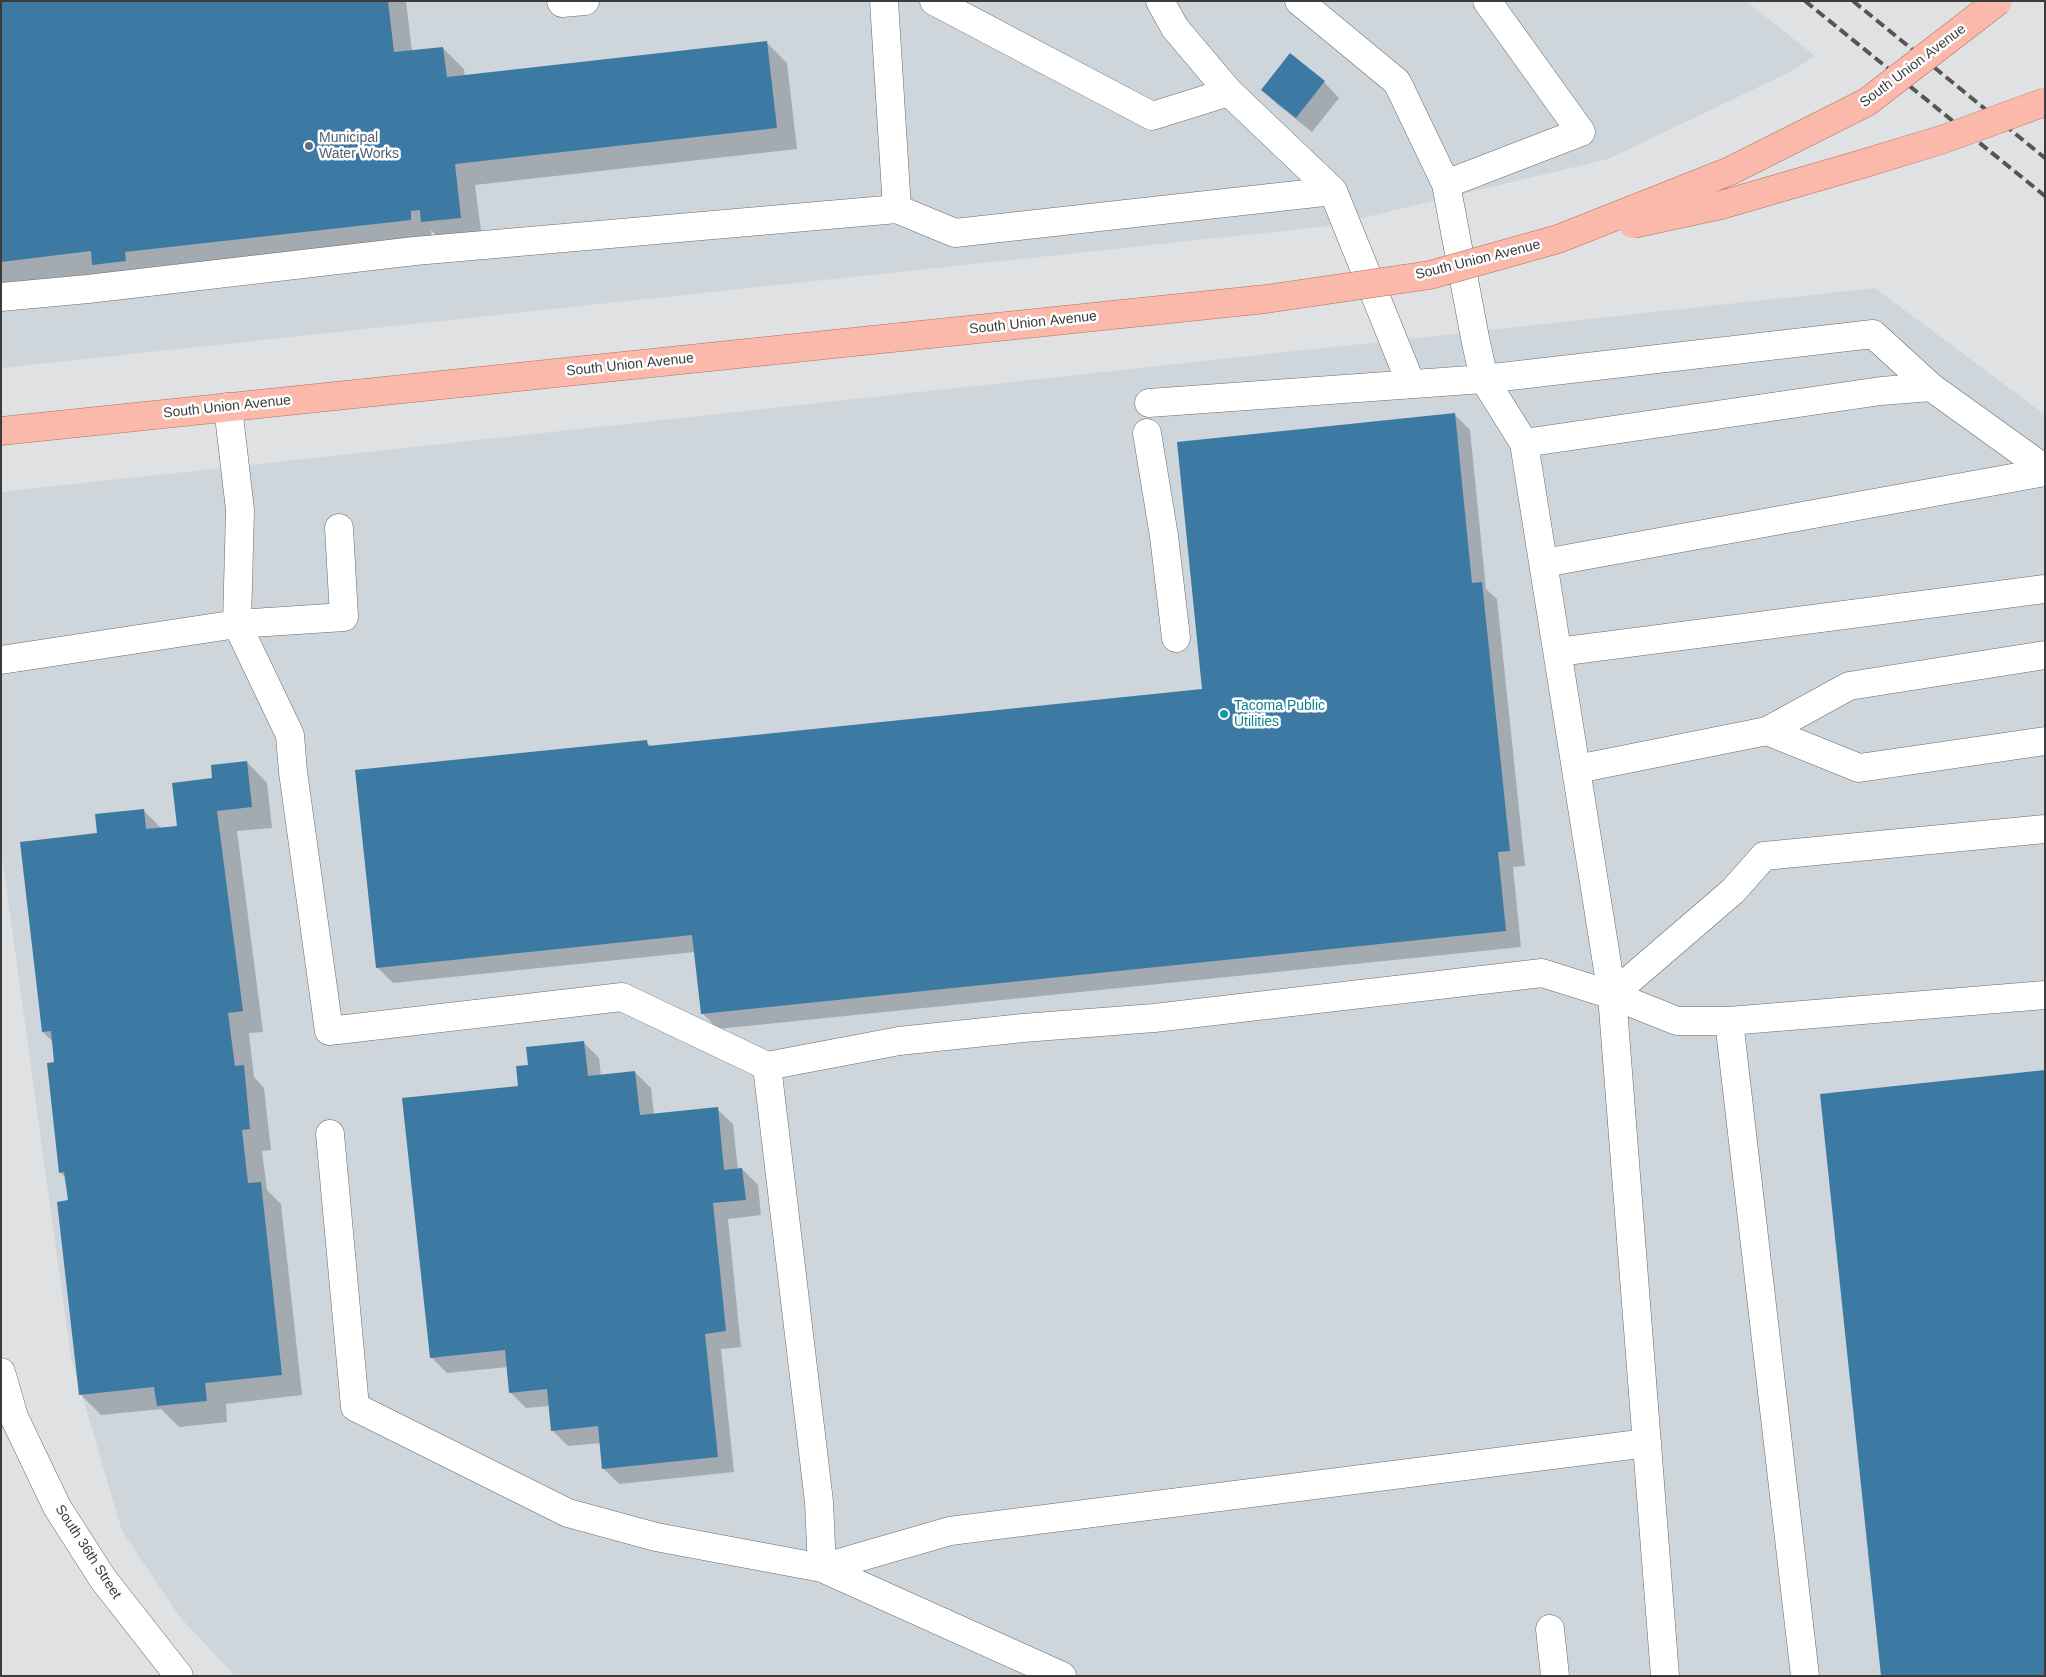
<!DOCTYPE html>
<html>
<head>
<meta charset="utf-8">
<style>
  body { margin:0 }
  #map { position:relative; width:2046px; height:1677px; overflow:hidden; background:#e0e1e2; font-family:Arial,sans-serif }
  canvas { display:block }
  .frame { position:absolute; inset:0; border:2px solid #3b3b3c; pointer-events:none }
</style>
</head>
<body>
<div id="map">
<canvas width="2046" height="1677"></canvas>
<div class="frame"></div>
</div>
<script>
const context = document.querySelector('canvas').getContext('2d');
context.lineJoin = 'round';
function fillPath(path, color) {
  context.fillStyle = color;
  context.fill(path, 'evenodd');
}
function shape(rows) {
  const path = new Path2D();
  for (const r of rows) {
    path.moveTo(r[0], r[1]);
    for (let i = 2; i < r.length; i += 2) path.lineTo(r[i], r[i + 1]);
  }
  return path;
}
function trace(path, color, width, dash) {
  context.strokeStyle = color;
  context.lineWidth = width;
  context.lineCap = dash ? 'butt' : 'round';
  context.setLineDash(dash || []);
  context.stroke(path);
}
function label(font, color, halo, rows, align = 'center') {
  context.font = font + ' Arial,sans-serif';
  context.lineWidth = 5;
  context.setLineDash([]);
  context.textBaseline = 'middle';
  context.strokeStyle = halo;
  context.fillStyle = color;
  for (const [text, x, y, turn = 0] of rows) {
    context.save();
    context.translate(x, y);
    context.rotate((+turn || 0) * Math.PI / 180);
    context.textAlign = isNaN(turn) ? turn : align;
    if (halo) context.strokeText(text, 0, 0);
    context.fillText(text, 0, 0);
    context.restore();
  }
}
const built = shape([
  [1,1,1746,1,1815,56,1788,73,1608,159,1329,226,1,368],
  [1875,288,2045,415,2045,1676,235,1676,179,1616,122,1531,71,1358,1,849,1,492]
]);
const shadow = shape([
  [1,1,406,1,412,51,443,48,464,69,465,76,766,42,787,63,797,149,475,185,482,238,443,243,431,230,432,240,114,285,102,273,1,285],
  [1324,82,1339,98,1312,132,1278,105,1262,90],
  [1454,414,1470,430,1486,589,1497,599,1525,866,1513,867,1521,947,718,1029,702,1013,695,952,393,983,377,967,646,742,652,747,1204,690],
  [247,762,267,783,272,828,237,831,263,1032,249,1033,254,1077,264,1088,271,1150,262,1151,267,1190,281,1204,302,1395,226,1404,227,1422,179,1427,161,1409,101,1415,80,1394,69,1202,66,1178,60,1172,56,1063,53,1042,43,1032,98,834,143,810,162,829,179,827,214,779],
  [583,1042,599,1058,601,1076,635,1072,651,1088,654,1115,717,1109,733,1124,738,1170,742,1169,758,1185,761,1215,728,1219,741,1347,721,1349,734,1472,619,1484,603,1468,601,1443,568,1446,552,1430,550,1406,526,1408,510,1392,508,1367,447,1373,431,1357,519,1087,530,1066]
]);
const building = shape([
  [1,1,388,1,394,52,443,47,447,77,767,41,777,128,455,164,461,218,421,222,420,210,411,211,411,220,125,252,126,261,92,265,91,251,1,262],
  [1290,53,1325,81,1296,118,1261,90],
  [1455,413,1472,583,1482,582,1510,851,1498,852,1506,931,701,1014,692,935,376,968,355,770,647,740,648,746,1202,689,1177,442],
  [247,761,252,807,217,811,243,1011,228,1013,235,1066,244,1065,250,1129,242,1130,248,1183,261,1182,282,1375,205,1383,207,1401,157,1406,154,1387,79,1395,57,1202,68,1200,64,1172,59,1173,47,1063,54,1062,51,1031,42,1032,20,842,97,833,95,814,144,809,146,829,177,826,172,783,212,778,211,765],
  [584,1041,588,1076,635,1071,640,1115,718,1107,724,1170,742,1168,746,1200,713,1203,726,1331,705,1334,718,1457,602,1469,598,1426,551,1431,547,1389,509,1393,505,1350,430,1358,402,1098,518,1086,516,1066,528,1065,526,1047],
  [2045,1070,2045,1676,1881,1676,1820,1094]
]);
const minor = shape([
  [561,1,562,3,585,1],
  [884,1,897,209],
  [934,1,1152,116,1229,92],
  [1160,1,1175,28,1229,92,1333,191,1411,384],
  [1299,1,1397,82,1446,184,1475,338,1484,379,1524,443,1612,995,1665,1676],
  [1446,184,1581,132,1487,1],
  [1,297,88,289,415,251,897,209,955,233,1333,191],
  [1149,403,1484,379,1873,334,1931,387,2045,469],
  [228,407,240,510,237,624,290,735,293,772,329,1031,622,997,767,1066,899,1041,1023,1028,1154,1018,1542,973,1612,995,1677,1021,1729,1021,2045,995],
  [1147,433,1164,536,1176,638],
  [1524,443,1881,391,1931,387],
  [1544,563,2045,472],
  [1558,652,2045,589],
  [1,660,237,624,344,617,339,528],
  [1767,731,1859,768,2045,741],
  [1577,769,1767,731,1849,686,2045,655],
  [1612,995,1733,891,1764,856,2045,829],
  [1729,1021,1805,1676],
  [767,1066,819,1502,822,1568],
  [330,1134,355,1407,568,1513,656,1537,822,1568,1062,1676],
  [1,1372,14,1417,57,1507,103,1579,179,1676],
  [822,1568,950,1531,1647,1443],
  [1550,1629,1555,1676]
]);
const major = shape([
  [1,431,786,349]
]);
const rail = shape([
  [1805,1,2045,196],
  [1853,1,2045,158]
]);
const majorBridge = shape([
  [1633,224,1721,205,1862,164,1944,139,2045,102],
  [786,349,1266,299,1430,275,1558,239,1730,171,1867,102,1998,1]
]);
const markers = [
  [309,146,5,"#5c6f8a"],
  [1224,714,5,"#0f9aa8"]
];
const streetNames = [
  ["South Union Avenue",1913,66,-37],
  ["South Union Avenue",1478,260,-14],
  ["South Union Avenue",1033,323,-6],
  ["South Union Avenue",630,365,-6],
  ["South Union Avenue",227,407,-6],
  ["South 36th Street",88,1552,57]
];
const serviceNames = [
  ["Municipal",319,138],
  ["Water Works",319,154]
];
const cultureNames = [
  ["Tacoma Public",1234,706],
  ["Utilities",1234,722]
];
fillPath(built, '#ced6dc');
fillPath(shadow, '#0003');
fillPath(building, '#3d7aa3');
trace(minor, '#696a6b', 29);
trace(major, '#b56e5e', 29);
trace(minor, '#fff', 28);
trace(major, '#fab9aa', 28);
trace(rail, '#555556', 4, [10, 5]);
trace(majorBridge, '#b56e5e', 29, []);
trace(majorBridge, '#fab9aa', 28);
for (const [x, y, r, color] of markers) {
  const dot = new Path2D();
  dot.arc(x, y, r, 0, 2 * Math.PI);
  context.fillStyle = color;
  context.fill(dot);
  trace(dot, '#fff', 2);
}
label('14px', '#3b3b3c', '#fff', streetNames);
label('14px', '#4e5e75', '#fff', serviceNames, 'left');
label('14px', '#0d838f', '#fff', cultureNames, 'left');
</script>
</body>
</html>
